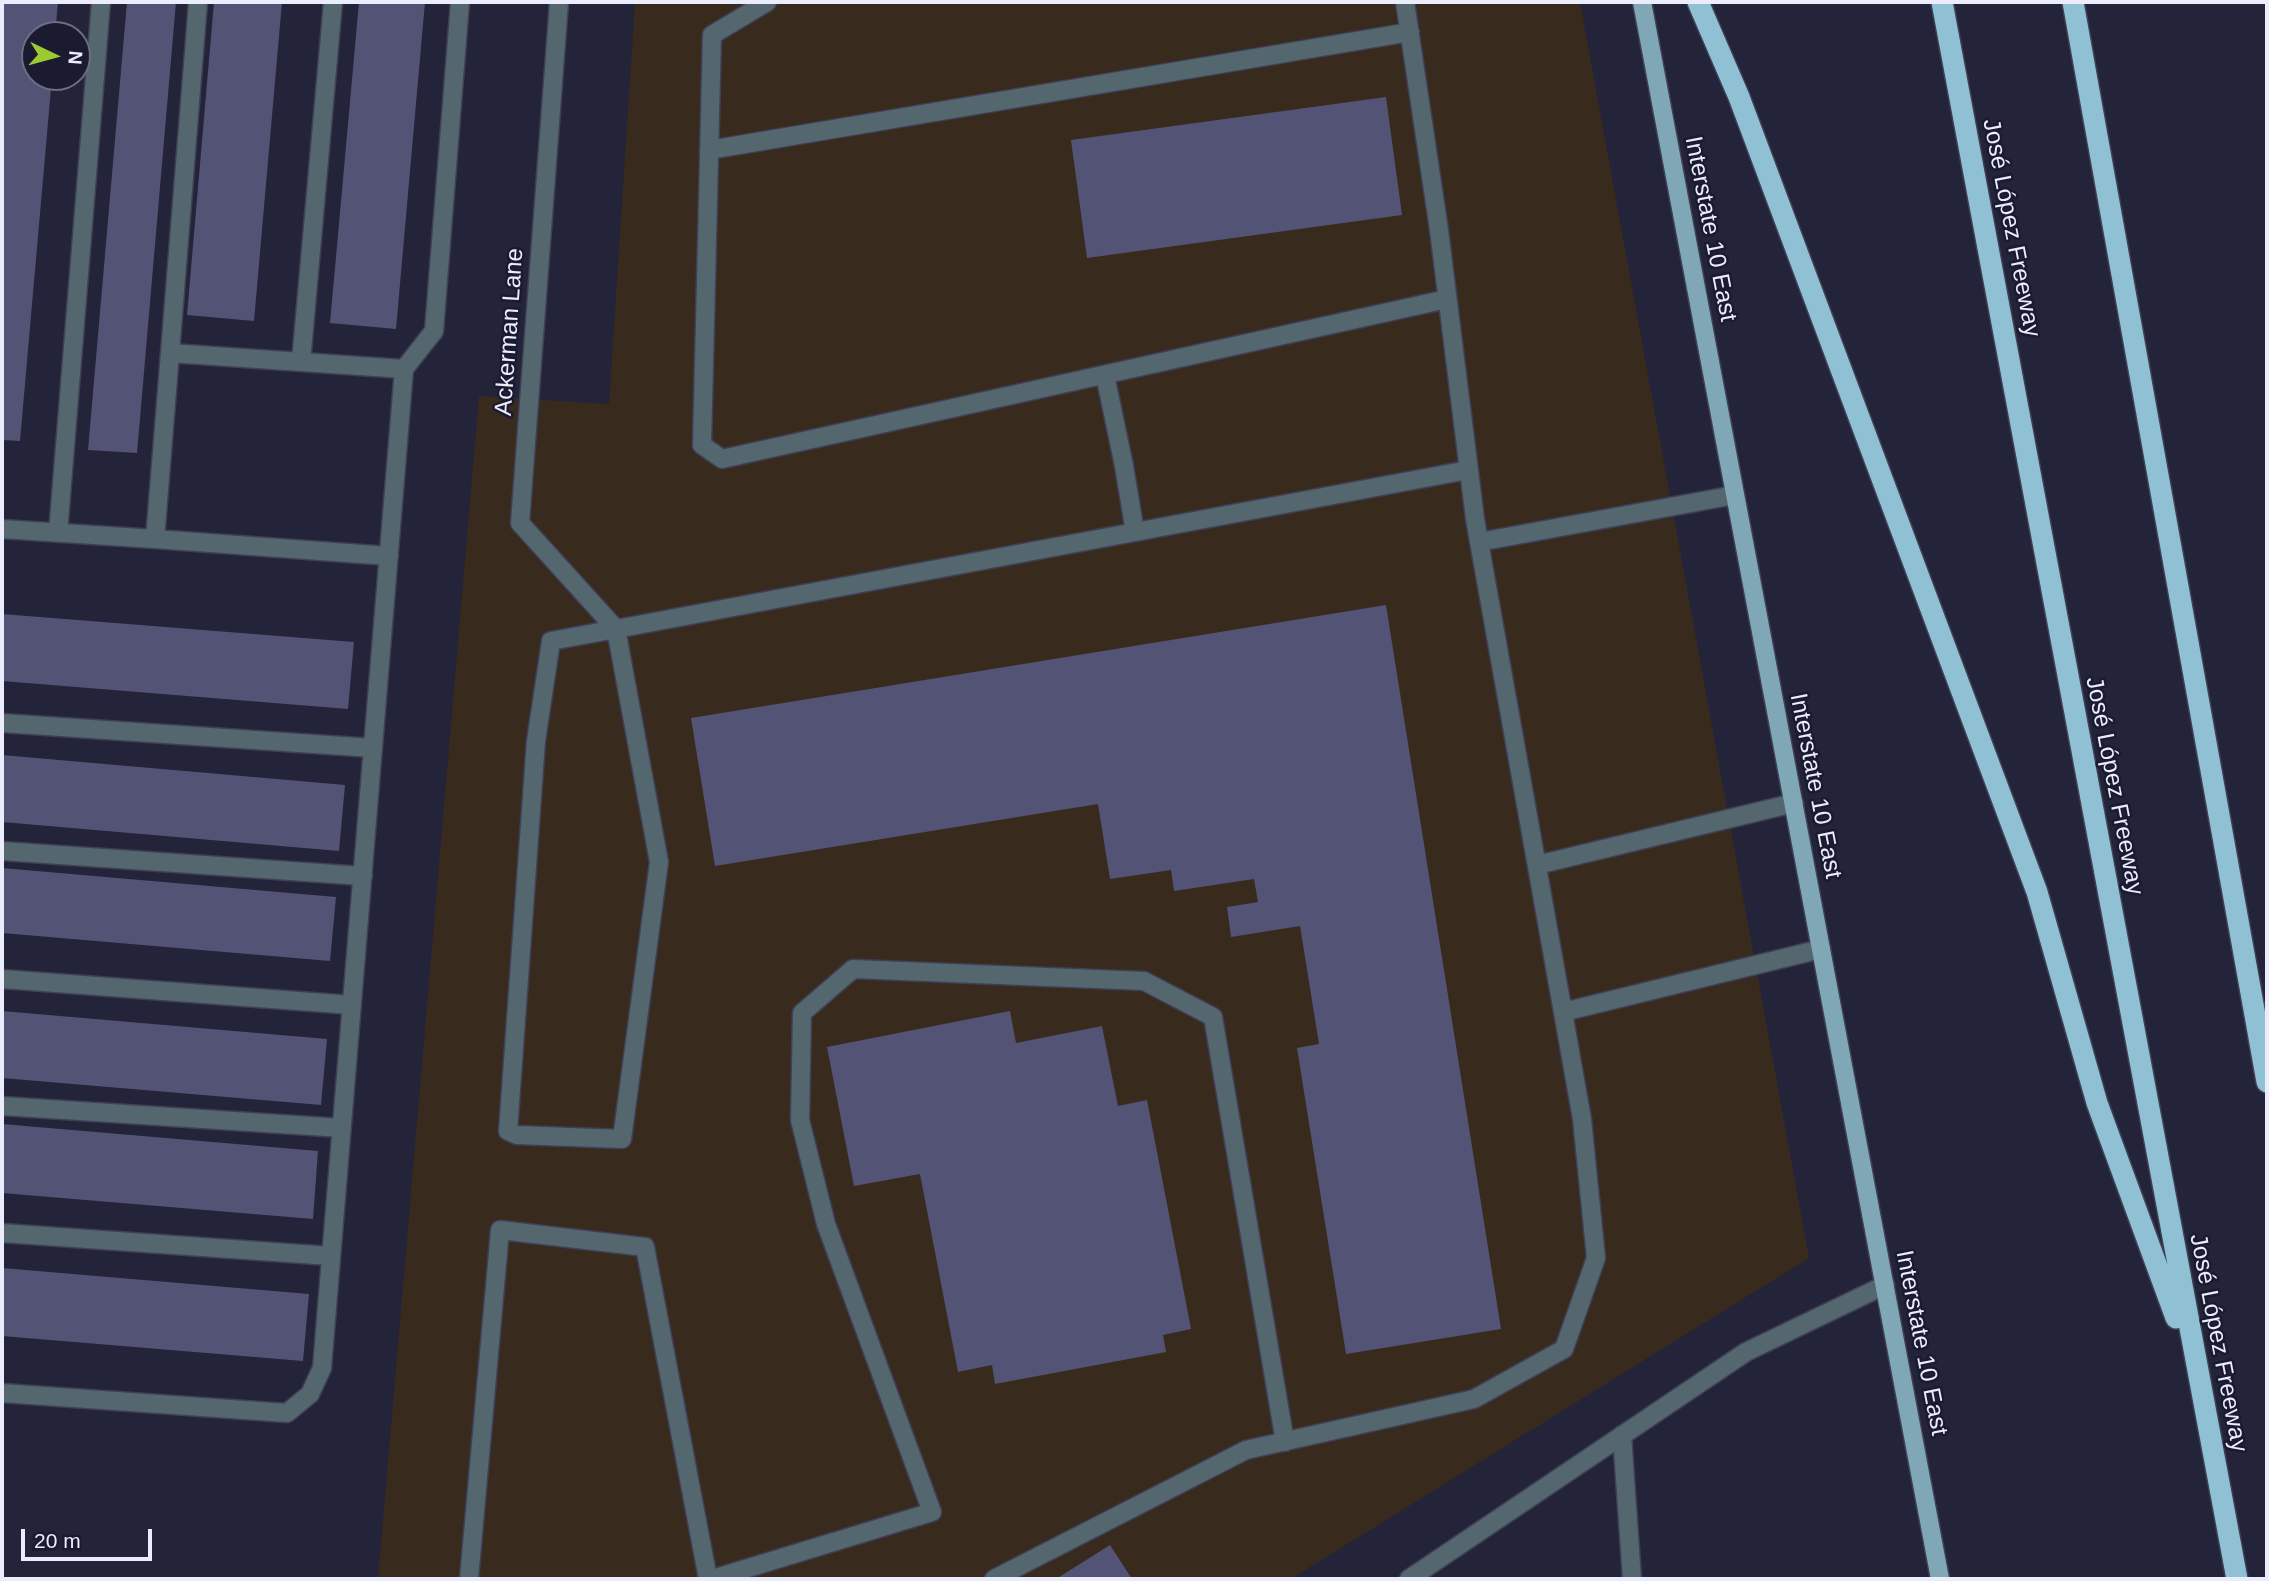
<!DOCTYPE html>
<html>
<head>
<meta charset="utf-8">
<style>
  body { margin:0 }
  #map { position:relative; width:2269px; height:1581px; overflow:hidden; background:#23233a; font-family:Helvetica,sans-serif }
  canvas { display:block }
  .frame { position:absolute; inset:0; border:4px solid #ebecfc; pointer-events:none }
  .north { position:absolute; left:21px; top:21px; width:70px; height:70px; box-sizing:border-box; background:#1a1a30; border:2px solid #6e6e82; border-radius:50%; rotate:95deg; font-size:19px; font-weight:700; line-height:28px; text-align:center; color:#ebecfc }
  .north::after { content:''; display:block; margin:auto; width:24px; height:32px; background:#9cca32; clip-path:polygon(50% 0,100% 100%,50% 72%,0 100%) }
  .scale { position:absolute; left:21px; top:1529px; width:131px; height:32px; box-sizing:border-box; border:4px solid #ebecfc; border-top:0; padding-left:9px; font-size:21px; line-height:24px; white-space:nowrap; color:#ebecfc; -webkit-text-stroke:5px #1a1a30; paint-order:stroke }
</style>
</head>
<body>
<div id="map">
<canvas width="2269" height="1581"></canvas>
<div class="frame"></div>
<div class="north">N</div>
<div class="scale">20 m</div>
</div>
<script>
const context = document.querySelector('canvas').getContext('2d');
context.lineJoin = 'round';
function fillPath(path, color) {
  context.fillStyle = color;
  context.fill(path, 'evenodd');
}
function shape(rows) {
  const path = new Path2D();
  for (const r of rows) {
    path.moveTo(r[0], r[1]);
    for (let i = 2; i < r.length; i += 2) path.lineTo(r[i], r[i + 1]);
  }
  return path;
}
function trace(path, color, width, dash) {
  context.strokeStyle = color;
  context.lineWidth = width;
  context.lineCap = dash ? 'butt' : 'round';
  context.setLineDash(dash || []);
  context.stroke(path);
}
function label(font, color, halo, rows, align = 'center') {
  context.font = font + ' Helvetica,sans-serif';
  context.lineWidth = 5;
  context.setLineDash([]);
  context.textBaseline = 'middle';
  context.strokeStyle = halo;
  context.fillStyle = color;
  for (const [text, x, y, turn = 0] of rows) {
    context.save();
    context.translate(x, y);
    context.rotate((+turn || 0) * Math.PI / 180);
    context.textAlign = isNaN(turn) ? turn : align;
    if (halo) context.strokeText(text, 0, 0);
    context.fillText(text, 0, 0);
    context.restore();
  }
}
const commercial = shape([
  [635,2,1580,2,1809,1258,1291,1579,378,1579,479,396,609,404]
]);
const building = shape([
  [2,2,58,2,55,35,35,35,35,77,52,77,20,441,2,440],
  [127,2,176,2,137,453,88,450],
  [214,2,282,2,254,321,187,315],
  [359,2,425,2,396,329,330,323],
  [1386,97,1402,215,1087,258,1071,140],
  [1386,605,1501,1329,1346,1354,1297,1048,1319,1044,1300,926,1231,937,1227,907,1258,902,1254,879,1174,891,1171,870,1110,879,1098,804,715,866,691,718],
  [2,614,354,642,348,709,2,681],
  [2,755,345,785,339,851,2,822],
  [2,868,336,897,330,961,2,933],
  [2,1011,327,1039,321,1105,2,1078],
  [1010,1011,1016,1043,1102,1026,1118,1106,1147,1100,1191,1329,1163,1335,1166,1352,995,1384,992,1365,958,1372,920,1174,854,1186,827,1047],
  [2,1124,318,1151,313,1219,2,1193],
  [2,1268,309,1294,303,1361,2,1336],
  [1110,1545,1132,1579,1056,1579]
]);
const minor = shape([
  [559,2,520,523,616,629,659,862,622,1139,517,1135,508,1131,536,741,551,641,616,629,1135,532,1468,470],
  [767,2,712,35,702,445,722,459,1447,299],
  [709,150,1410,32],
  [170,353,198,2],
  [301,362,333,2],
  [1105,375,1124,466,1135,532],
  [2,529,155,539,170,353,404,369],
  [58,533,101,2],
  [155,539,389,556],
  [1479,542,1735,495],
  [2,723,373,748],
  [2,851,363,876],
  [1537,865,1794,803],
  [2,979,352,1005],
  [1563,1012,1821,949],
  [2,1106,342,1128],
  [2,1233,331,1256],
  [2,1393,287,1413,310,1394,322,1368,404,369,434,331,460,2],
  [1622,1435,1632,1579],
  [469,1579,500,1230,645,1247,708,1579],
  [712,1579,932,1512,826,1224,800,1120,802,1013,853,969,1144,981,1213,1017,1285,1442],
  [994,1579,1246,1450,1474,1399,1564,1349,1596,1258,1582,1119,1475,519,1439,230,1405,2],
  [1409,1579,1746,1352,1885,1285]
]);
const major = shape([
  [1642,2,1940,1579]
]);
const highway = shape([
  [1698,2,1739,97,2037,892,2097,1103,2176,1318],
  [1942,2,2237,1579],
  [2073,2,2267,1082]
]);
const streetNames = [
  ["José López Freeway",2011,228,79],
  ["Interstate 10 East",1710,229,79],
  ["Ackerman Lane",510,332,-86],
  ["Interstate 10 East",1815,786,79],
  ["José López Freeway",2114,786,79],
  ["Interstate 10 East",1921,1343,79],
  ["José López Freeway",2218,1343,79]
];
fillPath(commercial, '#392a1e');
fillPath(building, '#535376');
trace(minor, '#3f3f55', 21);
trace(major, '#3f3f55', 21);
trace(highway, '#3f3f55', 24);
trace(minor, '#54666e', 18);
trace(major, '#7fa7b6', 18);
trace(highway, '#90c0d3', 21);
label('24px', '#ebecfc', '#1a1a30', streetNames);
</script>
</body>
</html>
